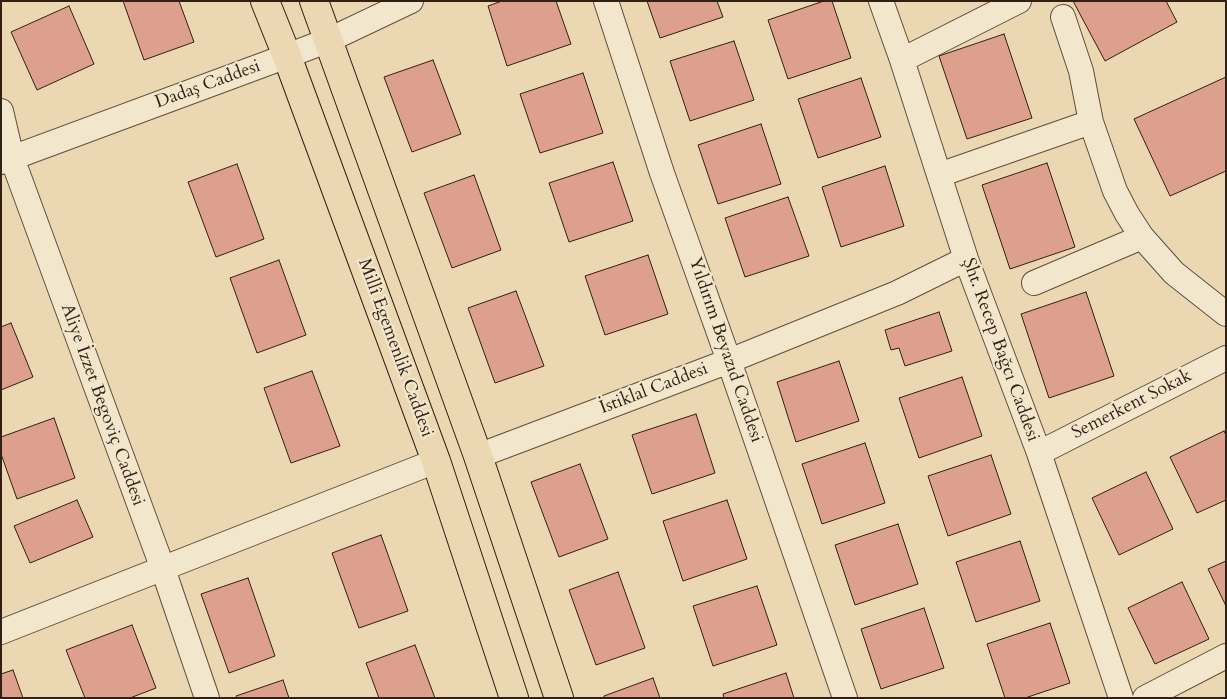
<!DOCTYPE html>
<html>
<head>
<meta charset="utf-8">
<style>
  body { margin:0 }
  #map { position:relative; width:1227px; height:699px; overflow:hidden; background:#ebd8b2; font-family:Cardo,serif }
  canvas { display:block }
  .frame { position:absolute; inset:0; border:2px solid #331f13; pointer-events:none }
</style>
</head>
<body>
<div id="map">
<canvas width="1227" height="699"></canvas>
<div class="frame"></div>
</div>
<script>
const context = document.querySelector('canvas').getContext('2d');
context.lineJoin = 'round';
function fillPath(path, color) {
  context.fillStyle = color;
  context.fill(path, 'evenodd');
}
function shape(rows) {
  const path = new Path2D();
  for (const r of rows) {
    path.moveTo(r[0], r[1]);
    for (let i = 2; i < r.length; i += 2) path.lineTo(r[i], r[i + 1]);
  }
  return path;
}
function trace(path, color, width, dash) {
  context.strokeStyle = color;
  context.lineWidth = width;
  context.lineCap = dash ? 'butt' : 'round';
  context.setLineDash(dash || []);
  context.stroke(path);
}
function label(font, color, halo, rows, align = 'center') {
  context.font = font + ' Cardo,serif';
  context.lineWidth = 4.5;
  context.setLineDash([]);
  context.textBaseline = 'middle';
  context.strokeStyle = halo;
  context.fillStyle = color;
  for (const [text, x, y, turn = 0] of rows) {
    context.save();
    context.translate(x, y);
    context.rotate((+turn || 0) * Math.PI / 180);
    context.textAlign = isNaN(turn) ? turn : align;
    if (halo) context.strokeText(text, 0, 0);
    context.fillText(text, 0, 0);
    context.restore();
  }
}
const building = shape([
  [123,1,179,1,194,42,144,60,123,1],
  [502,1,556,1,571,44,507,66,488,6,502,1],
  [647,1,717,1,723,17,660,38,647,1],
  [824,1,832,1,851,58,788,79,768,20,824,1],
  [1073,1,1166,1,1177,22,1105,61,1073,1],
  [69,6,94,64,37,90,11,32,69,6],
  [1004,34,1032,118,967,139,939,56,1004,34],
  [734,41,754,100,690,121,670,61,734,41],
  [433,60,461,134,412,152,384,77,433,60],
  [583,73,603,133,540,153,520,94,583,73],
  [1226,77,1226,171,1170,196,1134,119,1226,77],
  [861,78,881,137,818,158,798,99,861,78],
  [761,124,781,184,718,204,698,145,761,124],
  [613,162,633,221,569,242,549,183,613,162],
  [1047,163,1075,247,1010,269,982,185,1047,163],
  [237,164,264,239,216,257,188,182,237,164],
  [885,166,904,226,841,247,822,187,885,166],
  [474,175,501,250,452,268,424,193,474,175],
  [788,197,809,256,745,277,725,218,788,197],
  [648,255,668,314,605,335,585,276,648,255],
  [279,260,306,335,257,353,230,278,279,260],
  [516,291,544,366,495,383,468,308,516,291],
  [1086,292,1114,376,1049,398,1021,314,1086,292],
  [939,312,952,351,905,366,899,348,891,350,885,330,939,312],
  [11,323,33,377,1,390,1,327,11,323],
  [839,361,859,421,796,442,777,382,839,361],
  [312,371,340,446,291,463,264,388,312,371],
  [962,377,982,436,919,458,899,398,962,377],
  [696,414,715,473,652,494,632,435,696,414],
  [54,418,75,478,17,499,1,454,1,437,54,418],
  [1224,431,1226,435,1226,500,1197,513,1170,457,1224,431],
  [865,443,885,503,822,524,802,464,865,443],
  [991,455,1011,514,948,536,928,476,991,455],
  [580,464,608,539,559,557,531,482,580,464],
  [1146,472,1173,529,1119,555,1092,498,1146,472],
  [77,500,93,537,30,563,14,526,77,500],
  [727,500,747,559,683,581,663,521,727,500],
  [898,524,918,584,855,605,835,545,898,524],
  [381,535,408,611,359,628,332,553,381,535],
  [1020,541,1040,601,976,622,956,562,1020,541],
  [1226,561,1226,606,1208,569,1226,561],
  [618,572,645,648,596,665,569,590,618,572],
  [248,578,275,656,229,673,201,594,248,578],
  [1182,582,1209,639,1155,664,1128,608,1182,582],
  [757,586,777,645,713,666,693,606,757,586],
  [924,608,944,668,881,689,861,629,924,608],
  [1050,623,1070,683,1025,698,1005,698,987,644,1050,623],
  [132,625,156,688,130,698,85,698,66,650,132,625],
  [415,645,435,698,379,698,366,663,415,645],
  [13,670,23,698,1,698,1,674,13,670],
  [786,673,794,698,724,698,723,694,786,673],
  [653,678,660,698,604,698,604,696,653,678],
  [283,680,289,698,237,698,236,696,283,680]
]);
const minor = shape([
  [606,1,662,173,729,361,845,698],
  [881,1,902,60,966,259,1039,453,1121,698],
  [1063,17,1081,71,1091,122,1115,191,1127,214,1142,237,1174,273,1226,314],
  [902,60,1019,1],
  [1,111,12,158,163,569,207,698],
  [1,162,287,56,329,40,411,1],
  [939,175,1091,122],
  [1034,283,1142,237],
  [1039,453,1226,358],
  [478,456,729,361,897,293,966,259],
  [1,632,436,461],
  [1145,698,1226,656]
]);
const major = shape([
  [265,1,287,56,436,461,514,698],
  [314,1,478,456,559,698]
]);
const streetNames = [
  ["Dadaş Caddesi",208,85,-20],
  ["Millî Egemenlik Caddesi",395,348,70],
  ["Yıldırım Beyazıd Caddesi",725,350,71],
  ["Şht. Recep Bağcı Caddesi",1000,350,70],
  ["İstiklal Caddesi",654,389,-21],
  ["Aliye İzzet Begoviç Caddesi",102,405,70],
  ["Semerkent Sokak",1132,405,-27]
];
fillPath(building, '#dca08c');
trace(building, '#331f13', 1);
trace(minor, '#614d3b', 26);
trace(major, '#331f13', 30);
trace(minor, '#f2e6cd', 24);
trace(major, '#ebd8b2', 28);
label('18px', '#331f13', '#f2e6cd', streetNames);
</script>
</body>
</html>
